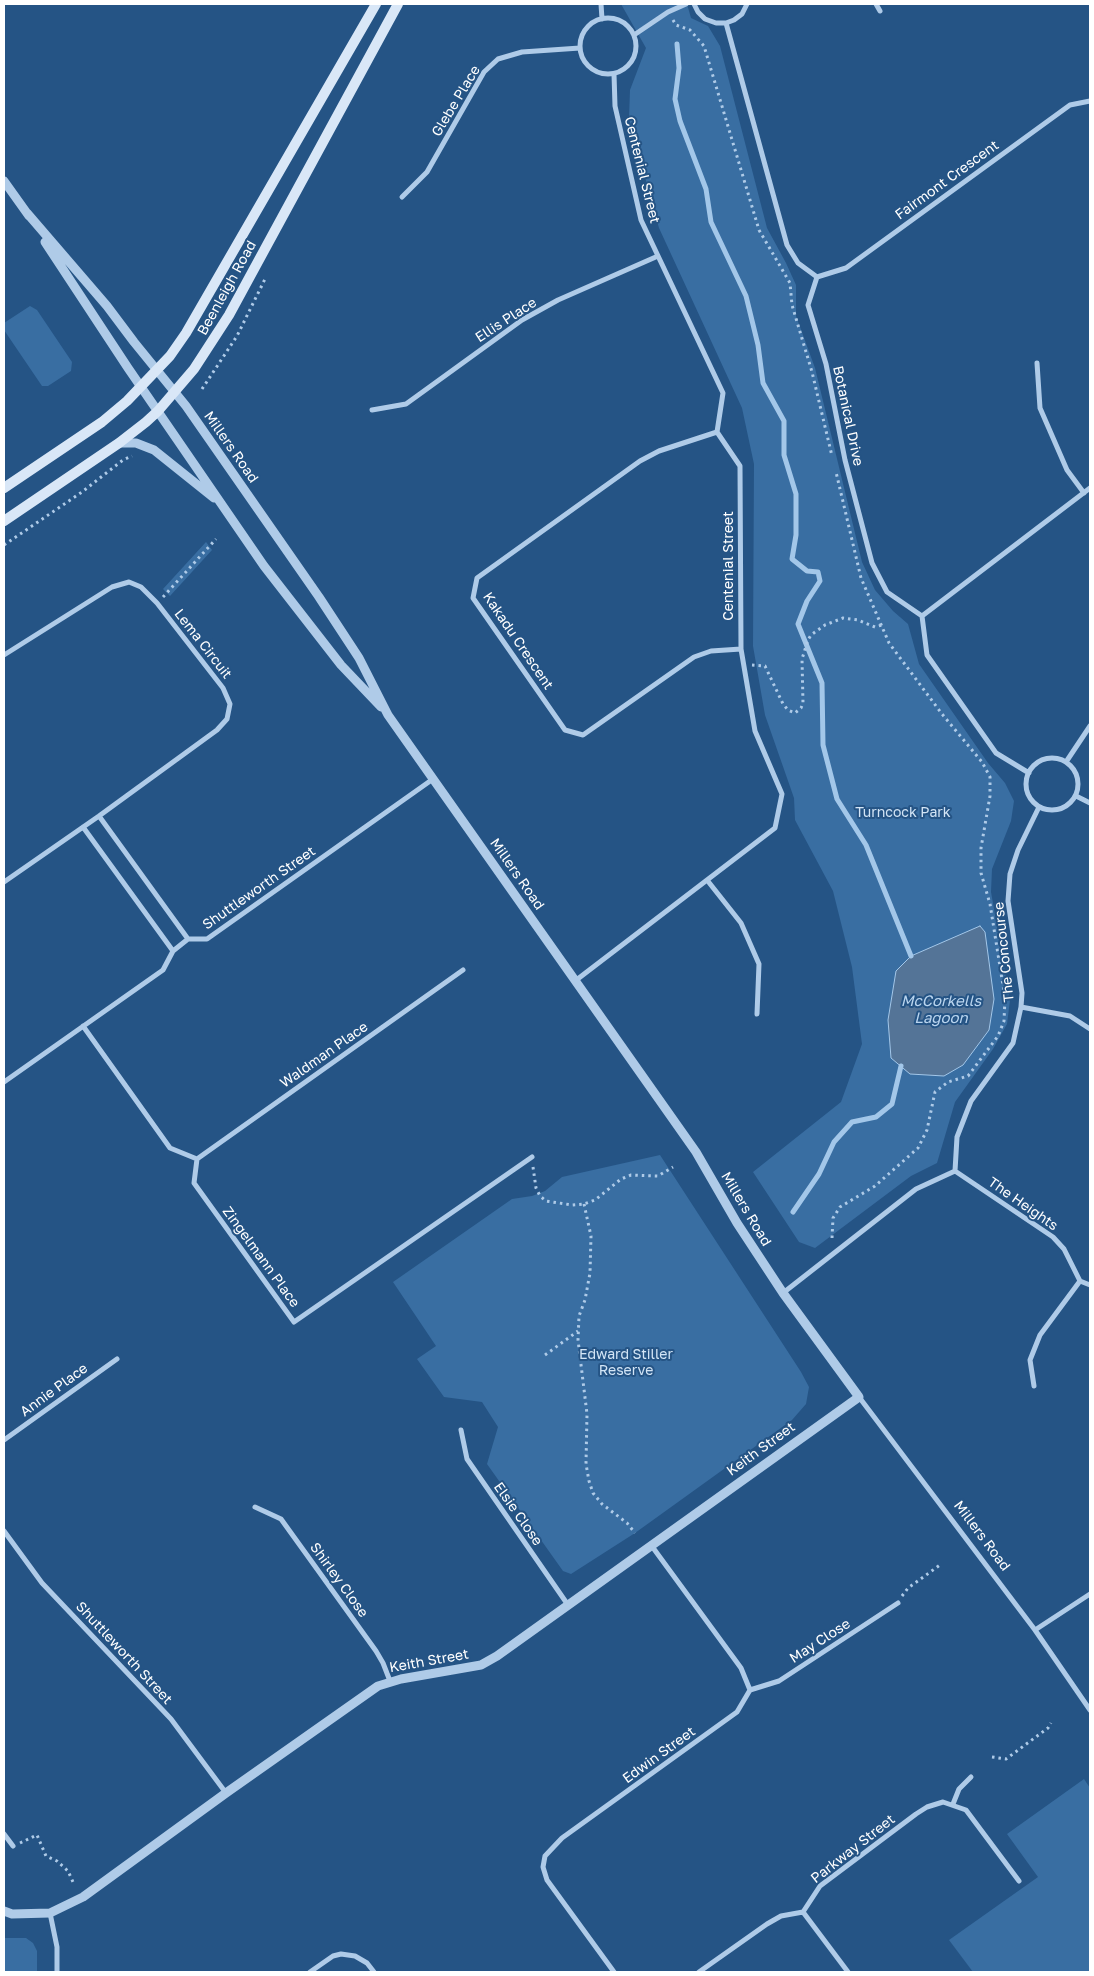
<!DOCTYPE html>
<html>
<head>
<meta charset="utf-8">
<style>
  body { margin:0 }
  #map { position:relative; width:1094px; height:1976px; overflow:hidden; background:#255485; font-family:"Golos Text",sans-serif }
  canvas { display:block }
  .frame { position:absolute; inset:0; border:5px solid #fff; pointer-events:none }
</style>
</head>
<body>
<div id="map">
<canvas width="1094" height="1976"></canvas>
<div class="frame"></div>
</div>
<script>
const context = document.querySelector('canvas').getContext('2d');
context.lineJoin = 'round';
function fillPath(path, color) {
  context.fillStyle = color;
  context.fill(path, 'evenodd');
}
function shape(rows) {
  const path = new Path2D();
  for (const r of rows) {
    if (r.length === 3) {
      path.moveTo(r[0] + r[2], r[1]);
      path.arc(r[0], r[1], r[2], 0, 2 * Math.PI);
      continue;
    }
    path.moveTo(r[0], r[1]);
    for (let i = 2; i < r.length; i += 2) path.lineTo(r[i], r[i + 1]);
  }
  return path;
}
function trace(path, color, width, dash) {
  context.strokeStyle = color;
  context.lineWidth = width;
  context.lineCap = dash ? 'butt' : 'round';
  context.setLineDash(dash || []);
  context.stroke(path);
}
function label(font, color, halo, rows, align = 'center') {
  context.font = font + ' "Golos Text",sans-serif';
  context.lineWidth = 4;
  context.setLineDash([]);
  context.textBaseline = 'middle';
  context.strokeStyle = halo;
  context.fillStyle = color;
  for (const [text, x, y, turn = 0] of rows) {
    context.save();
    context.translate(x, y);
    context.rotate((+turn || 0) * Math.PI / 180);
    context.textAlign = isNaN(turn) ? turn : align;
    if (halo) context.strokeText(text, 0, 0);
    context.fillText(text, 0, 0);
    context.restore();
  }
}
const green = shape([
  [621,4,687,4,691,18,708,26,720,46,767,228,786,263,796,285,796,316,815,368,862,562,875,590,893,611,908,624,919,664,988,763,1005,783,1014,801,1011,821,992,869,991,892,1010,1000,1007,1024,993,1049,955,1102,937,1163,911,1176,815,1248,799,1242,753,1172,841,1102,862,1044,852,967,833,891,795,820,794,798,765,715,753,646,754,464,742,408,659,228,629,119,630,90,646,48],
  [30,306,37,310,72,362,71,371,48,386,42,386,4,330,4,323],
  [206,542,212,550,170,596,163,589],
  [660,1155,801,1372,809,1387,806,1404,792,1420,635,1533,571,1574,563,1571,487,1464,498,1427,482,1402,444,1397,417,1359,436,1346,393,1282,512,1199,532,1196,545,1191,562,1177],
  [1084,1779,1090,1788,1090,1972,973,1972,949,1940,1038,1877,1007,1834],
  [4,1938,26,1938,33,1943,37,1951,37,1972,4,1972]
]);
const water = shape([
  [980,926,985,932,994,999,989,1030,963,1065,944,1076,910,1074,891,1058,888,1020,896,971,911,956,980,926]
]);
const stream = shape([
  [677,44,679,68,675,99,680,121,706,189,711,222,746,296,758,345,763,383,784,421,784,455,796,494,796,535,792,559,807,571,818,572,820,581,807,601,798,624,822,683,823,745,837,799,866,845,911,956],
  [793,1212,819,1174,834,1142,852,1122,876,1117,892,1104,901,1066]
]);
const path = shape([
  [673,20,676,25,690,30,704,46,759,230,790,283,792,305,812,372,832,456],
  [202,389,237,336,266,277],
  [4,545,82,492,123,460,132,456],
  [163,597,216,539],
  [752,665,765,666,783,704,788,710,795,713,801,708,803,703,802,659,808,640,811,635,825,625,843,618,858,620,875,627,882,625],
  [533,1167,536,1188,540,1196,546,1201,572,1205,584,1204,595,1200,621,1179,631,1175,658,1176,673,1167],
  [584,1204,591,1236,590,1273,585,1300,579,1316,578,1340,587,1414,586,1464,589,1481,593,1493,602,1504,627,1523,635,1533],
  [832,1238,833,1218,840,1207,875,1186,918,1148,927,1130,935,1092,948,1082,968,1076,998,1036,1004,1021,1005,998,990,904,981,873,981,848,990,796,990,777,982,762,942,714,889,643,861,578,836,472],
  [545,1355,578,1331],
  [902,1596,908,1588,940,1565],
  [992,1757,1006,1759,1048,1728,1051,1723],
  [20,1843,37,1835,46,1856,57,1861,68,1871,73,1882]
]);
const minor = shape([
  [601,4,602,19],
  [694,4,698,12,705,19,716,23,726,23,734,20,742,14,747,4],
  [876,4,880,11],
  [608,46,28],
  [726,23,787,245,798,263,817,277,808,305,826,364,845,460,872,563,887,592,922,616,927,655,996,753,1029,773],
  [634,35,668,12,686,4],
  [402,197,427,172,484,72,498,59,522,52,580,48],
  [817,277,846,268,1070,105,1090,101],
  [1037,363,1040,408,1067,470,1084,493],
  [372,410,406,404,522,320,558,300,658,256],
  [717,432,659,451,640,461,477,578,473,598,565,730,583,735,694,657,711,651,741,649],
  [922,616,1090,488],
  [4,655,112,587,129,582,141,587,157,603,223,688,230,704,227,719,217,730,99,816,4,882],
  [1052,784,26],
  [1066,762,1090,726],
  [1076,796,1090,803],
  [99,816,188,939],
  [83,827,173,951],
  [707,880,741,923,759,964,757,1014],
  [575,981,775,828,782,794,755,731,741,649,740,466,717,432,723,393,641,220,615,106,614,74],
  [1021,1007,1070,1016,1090,1029],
  [83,1026,170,1148,197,1159,194,1183,294,1322,532,1157],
  [4,1082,163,970,173,951,188,939,207,939,433,779],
  [197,1159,463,970],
  [955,1171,1053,1237,1064,1249,1080,1281,1090,1285],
  [783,1293,916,1189,955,1171,957,1137,971,1101,1013,1043,1021,1007,1022,993,1008,901,1010,874,1018,850,1039,807],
  [1034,1386,1030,1360,1040,1335,1080,1281],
  [859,1397,1035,1630,1090,1710],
  [461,1430,467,1459,568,1605],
  [4,1440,117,1359],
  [255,1507,281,1519,376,1651,383,1663,390,1681],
  [4,1531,42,1583,171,1719,226,1793],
  [1035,1630,1090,1594],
  [750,1690,779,1681,898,1603],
  [953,1804,959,1789,971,1777],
  [4,1834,13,1846],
  [803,1912,848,1972],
  [50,1913,57,1947,57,1972],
  [310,1972,333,1956,341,1954,355,1956,367,1963,374,1972],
  [614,1972,547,1880,543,1867,545,1856,562,1838,737,1712,750,1690,741,1668,651,1545],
  [699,1972,767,1924,781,1916,803,1912,820,1886,916,1814,927,1807,943,1802,966,1810,1019,1881]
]);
const tertiary = shape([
  [4,181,29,216],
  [45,242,128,368,264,566,341,665,381,707],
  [119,443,136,443,154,450,214,498],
  [4,1911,12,1914,50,1913,83,1897,226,1793,378,1686,401,1679,481,1665,497,1656,859,1397,783,1293,737,1223,696,1152,388,715,359,658,319,597,186,406,134,342,107,306,27,213]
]);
const secondary = shape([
  [4,488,102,422,127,401,170,356,186,333,376,4],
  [4,521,119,443,146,422,158,411,194,369,229,315,398,4]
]);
const streetNames = [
  ["Glebe Place",456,101,-59],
  ["Centenial Street",642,170,76],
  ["Fairmont Crescent",947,180,-36],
  ["Beenleigh Road",227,288,-61],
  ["Ellis Place",506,320,-33],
  ["Botanical Drive",848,416,78],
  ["Millers Road",231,447,55],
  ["Centenial Street",729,566,-90],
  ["Kakadu Crescent",518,641,56],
  ["Lema Circuit",203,644,52],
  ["Millers Road",517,874,55],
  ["Shuttleworth Street",259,888,-35],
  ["The Concourse",1004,952,-96],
  ["Waldman Place",324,1055,-35],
  ["The Heights",1023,1204,35],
  ["Millers Road",746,1209,59],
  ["Zingelmann Place",261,1257,54],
  ["Annie Place",54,1390,-36],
  ["Keith Street",761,1449,-36],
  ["Elsie Close",518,1514,55],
  ["Millers Road",982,1536,53],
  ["Shirley Close",339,1580,54],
  ["May Close",820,1641,-33],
  ["Shuttleworth Street",124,1653,47],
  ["Keith Street",429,1661,-10],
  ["Edwin Street",659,1755,-36],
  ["Parkway Street",853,1849,-38]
];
const parkNames = [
  ["Turncock Park",903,813],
  ["Edward Stiller",626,1355],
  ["Reserve",626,1371]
];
const waterNames = [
  ["McCorkells",941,1001],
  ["Lagoon",941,1018]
];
fillPath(green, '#396ea2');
fillPath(water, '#547497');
trace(water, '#a3c7e9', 1);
trace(stream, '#a3c7e9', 5);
trace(path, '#afcbe8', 3, [2.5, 4]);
trace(minor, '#afcbe8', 5);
trace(tertiary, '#afcbe8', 9);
trace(secondary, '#d9e7f7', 10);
label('14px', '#fff', '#255485', streetNames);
label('14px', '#d3e5f6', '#255485', parkNames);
label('italic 15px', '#bad5ef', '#255485', waterNames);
</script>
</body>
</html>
